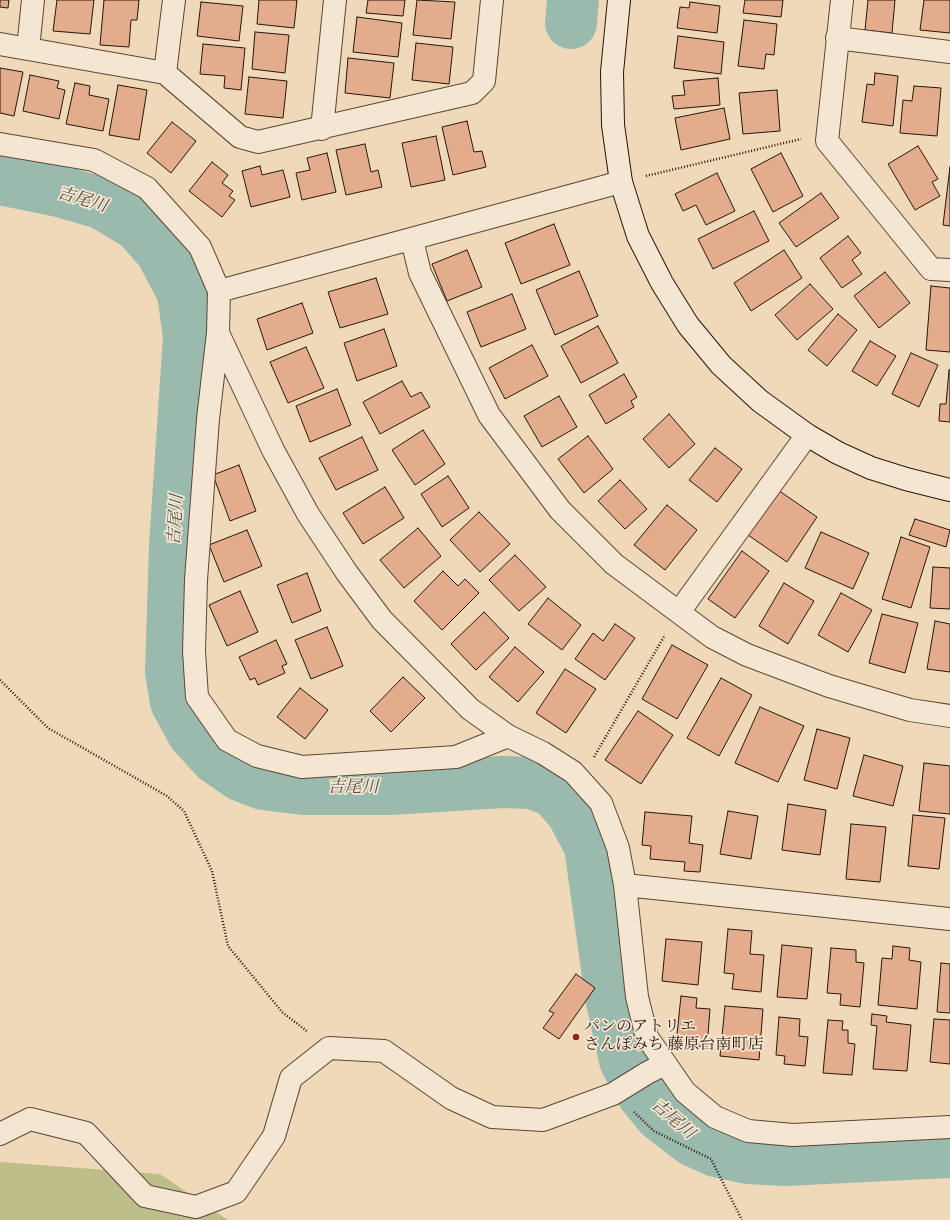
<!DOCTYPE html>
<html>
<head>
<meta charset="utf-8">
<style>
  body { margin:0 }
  canvas { display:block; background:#f0d9b8 }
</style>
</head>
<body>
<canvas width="950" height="1220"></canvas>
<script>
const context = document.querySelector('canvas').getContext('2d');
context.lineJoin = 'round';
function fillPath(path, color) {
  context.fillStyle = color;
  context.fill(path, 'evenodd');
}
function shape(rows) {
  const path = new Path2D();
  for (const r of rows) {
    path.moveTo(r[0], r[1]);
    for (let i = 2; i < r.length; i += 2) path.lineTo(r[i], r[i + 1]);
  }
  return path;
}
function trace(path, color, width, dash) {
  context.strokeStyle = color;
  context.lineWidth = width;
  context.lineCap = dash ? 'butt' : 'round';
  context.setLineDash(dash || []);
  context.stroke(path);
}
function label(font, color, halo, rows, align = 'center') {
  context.font = font + ' "IM FELL English","Noto Serif JP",serif';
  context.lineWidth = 3.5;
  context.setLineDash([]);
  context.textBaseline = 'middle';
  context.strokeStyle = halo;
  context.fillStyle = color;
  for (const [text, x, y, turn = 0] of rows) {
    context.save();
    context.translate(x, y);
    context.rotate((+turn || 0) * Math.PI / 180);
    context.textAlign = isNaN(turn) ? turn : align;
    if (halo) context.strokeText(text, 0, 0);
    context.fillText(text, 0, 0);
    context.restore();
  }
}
const green = shape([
  [0,1162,160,1174,228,1220,0,1220]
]);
const river = shape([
  [571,23,573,0],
  [0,179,59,191,101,203,138,225,161,251,183,293,189,337,175,545,171,672,176,702,193,733,217,759,240,775,263,784,304,789,390,789,502,782,531,783,554,791,572,812,590,846,611,997,625,1060,642,1093,660,1115,692,1140,716,1151,748,1158,784,1160,950,1152]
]);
const building = shape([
  [0,0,9,0,8,8,0,7,0,0],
  [57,0,94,0,90,34,53,31,57,0],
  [104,0,139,0,137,20,131,20,129,47,100,45,104,0],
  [259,0,297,0,294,28,257,24,259,0],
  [368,0,405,0,403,16,366,13,368,0],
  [417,0,455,2,451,39,413,35,417,0],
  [745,0,783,0,781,17,743,13,745,0],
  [868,0,895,0,892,33,865,30,868,0],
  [924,0,950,0,950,33,920,30,924,0],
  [201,2,243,6,239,41,197,36,201,2],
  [690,2,720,6,717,33,677,28,680,7,689,8,690,2],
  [357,17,402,23,398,57,353,52,357,17],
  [744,20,777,24,774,55,766,54,764,69,738,66,744,20],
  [255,32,289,35,285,73,252,69,255,32],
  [678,36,724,42,721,74,674,68,678,36],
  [416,43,453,47,449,84,412,80,416,43],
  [203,44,245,48,241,90,224,88,225,76,200,74,203,44],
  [348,58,394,63,390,98,345,93,348,58],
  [0,68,23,72,14,116,0,113,0,68],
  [875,73,898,76,893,126,862,122,867,84,874,85,875,73],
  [30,75,59,81,57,88,65,90,59,119,23,111,30,75],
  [249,77,287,81,283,118,245,114,249,77],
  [718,78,720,105,674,109,672,96,685,95,683,81,718,78],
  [75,83,90,86,89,95,109,99,103,131,66,124,75,83],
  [118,85,147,90,139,140,109,135,118,85],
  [914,86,941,88,937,136,900,133,903,100,912,101,914,86],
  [777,90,780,131,743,134,739,93,777,90],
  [724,108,730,139,681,150,675,118,724,108],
  [467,121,474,152,482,151,486,167,453,175,442,127,467,121],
  [172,122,196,141,171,173,147,153,172,122],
  [436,136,445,180,411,187,402,143,436,136],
  [365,144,371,172,378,170,382,187,346,195,336,150,365,144],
  [918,146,938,179,932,182,940,196,915,210,888,164,918,146],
  [327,153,336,192,302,200,296,173,310,170,307,158,327,153],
  [781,153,803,196,773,212,751,169,781,153],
  [212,162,228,175,222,183,233,191,229,196,235,200,222,217,189,191,212,162],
  [260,166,262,175,283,170,290,197,251,207,242,171,260,166],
  [950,167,950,226,943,225,950,167],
  [717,173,735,211,706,225,696,205,683,211,675,194,717,173],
  [821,193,839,218,796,247,779,223,821,193],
  [754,211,769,241,713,269,698,239,754,211],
  [554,224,570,265,521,284,505,243,554,224],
  [848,236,861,253,852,260,862,274,842,288,820,258,848,236],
  [467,250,482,287,447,301,432,264,467,250],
  [784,250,802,278,751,311,734,283,784,250],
  [579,271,598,316,555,335,536,290,579,271],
  [885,272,910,303,879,328,854,296,885,272],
  [376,278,388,314,340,328,328,292,376,278],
  [810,284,833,309,797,340,775,315,810,284],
  [931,286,950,288,950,352,926,350,931,286],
  [512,294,526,329,481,347,467,312,512,294],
  [302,303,313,333,267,350,257,319,302,303],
  [838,314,857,330,827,366,808,350,838,314],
  [598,326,618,363,581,383,561,346,598,326],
  [384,329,397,366,357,381,344,343,384,329],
  [870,341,896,356,877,386,852,371,870,341],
  [532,345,548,376,505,399,489,368,532,345],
  [306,347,324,388,288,403,270,362,306,347],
  [911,353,938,365,919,407,892,394,911,353],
  [949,370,950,370,950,422,939,421,940,404,946,404,949,370],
  [624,374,637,397,631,401,634,407,606,424,589,395,624,374],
  [402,381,411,397,421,392,430,407,380,434,363,402,402,381],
  [337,389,351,425,310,442,296,406,337,389],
  [559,396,577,427,542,447,524,416,559,396],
  [669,414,695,444,669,468,643,439,669,414],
  [423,430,445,464,415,485,392,450,423,430],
  [588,436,613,469,584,493,558,459,588,436],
  [362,437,378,470,336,490,319,458,362,437],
  [715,448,742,469,717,502,689,480,715,448],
  [239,465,256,511,230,521,213,475,239,465],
  [448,476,469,508,442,527,421,494,448,476],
  [620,480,647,509,625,529,598,501,620,480],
  [385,487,404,518,363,544,343,513,385,487],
  [778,490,817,517,787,562,748,535,778,490],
  [667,505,697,530,665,570,634,545,667,505],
  [479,512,510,544,480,572,450,540,479,512],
  [915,519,950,530,946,547,909,535,915,519],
  [418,528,441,556,404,588,380,560,418,528],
  [247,530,262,566,224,582,209,545,247,530],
  [821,532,869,553,853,589,805,568,821,532],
  [901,537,930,547,911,608,882,599,901,537],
  [742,551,769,571,735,618,708,599,742,551],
  [515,555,546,587,519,611,489,580,515,555],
  [933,567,950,568,950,609,930,608,933,567],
  [443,571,458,586,465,579,479,593,442,630,414,601,443,571],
  [307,573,321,611,292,623,277,585,307,573],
  [784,583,814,601,788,644,759,626,784,583],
  [240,591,258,632,227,646,209,605,240,591],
  [841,593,872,610,848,652,818,635,841,593],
  [548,598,581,625,562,650,528,624,548,598],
  [484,612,509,638,476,670,451,644,484,612],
  [882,614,918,623,905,673,869,663,882,614],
  [935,621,950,624,950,672,927,669,935,621],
  [615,624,635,638,605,680,575,659,593,633,603,641,615,624],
  [327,627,343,666,311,679,295,640,327,627],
  [276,640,287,664,282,666,285,673,258,685,255,678,250,680,239,657,276,640],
  [672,645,708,665,677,719,642,699,672,645],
  [515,647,544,672,518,702,489,677,515,647],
  [565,669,596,689,566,733,536,713,565,669],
  [403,677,425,698,391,732,370,711,403,677],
  [721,678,752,695,719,756,687,738,721,678],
  [300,688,328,710,305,739,277,717,300,688],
  [760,707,804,726,778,782,735,763,760,707],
  [638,711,673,735,641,784,605,760,638,711],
  [817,729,850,738,837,789,804,780,817,729],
  [864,755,903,766,893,806,853,796,864,755],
  [924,763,950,766,950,814,919,811,924,763],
  [788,804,826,810,820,855,782,850,788,804],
  [728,811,758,816,751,859,720,854,728,811],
  [645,812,692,816,689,843,703,845,700,872,684,871,685,862,650,859,651,846,642,845,645,812],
  [913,815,945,818,939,869,908,866,913,815],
  [851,824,886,827,880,882,846,879,851,824],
  [728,929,752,931,750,954,764,955,761,992,732,989,734,974,724,973,728,929],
  [666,939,702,942,698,985,662,981,666,939],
  [782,945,812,948,807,999,777,997,782,945],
  [893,946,910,948,909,960,921,962,917,1009,878,1005,882,958,892,959,893,946],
  [831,948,856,950,856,962,864,963,860,1007,840,1005,841,994,827,993,831,948],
  [941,963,950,964,950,1013,937,1012,941,963],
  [576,974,595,988,559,1039,543,1028,554,1013,549,1011,576,974],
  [681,996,697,998,696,1008,710,1009,707,1047,676,1044,681,996],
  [725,1006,763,1009,759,1060,720,1056,725,1006],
  [872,1014,887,1016,886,1022,911,1025,907,1071,873,1069,877,1026,871,1025,872,1014],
  [779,1017,800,1019,799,1036,808,1037,805,1066,784,1064,785,1056,776,1055,779,1017],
  [934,1019,950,1020,950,1064,930,1062,934,1019],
  [828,1020,843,1021,842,1030,848,1030,848,1043,855,1044,852,1075,823,1073,828,1020]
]);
const path = shape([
  [646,176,801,139],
  [0,680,48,728,167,796,184,811,212,871,228,946,282,1012,308,1032],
  [594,757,665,635],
  [634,1112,654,1131,711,1159,742,1220]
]);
const street = shape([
  [842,0,827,141,931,269,950,270],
  [837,38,950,52],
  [0,44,165,73,240,137,258,142,472,93,484,81,492,0],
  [28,49,33,0],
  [165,73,174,0],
  [322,129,335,0],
  [0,144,94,160,147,188,200,247,219,291,218,333,208,419,196,580,194,651,197,697,227,740,257,756,302,767,456,757,508,736],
  [412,240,420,273,489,415,560,510,614,564,712,637,747,655,829,686,910,710,950,716],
  [219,291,621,182],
  [218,333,273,450,308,514,347,573,382,620,470,709,508,736,543,753,573,772,601,803,618,848,625,885,637,997,647,1037,685,1092,715,1117,748,1131,793,1135,950,1127],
  [679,612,807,435],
  [625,885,950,919],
  [0,1134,30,1119,86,1133,145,1196,196,1207,236,1192,274,1136,291,1078,329,1048,384,1051,451,1098,492,1117,543,1120,613,1094,647,1073,665,1064]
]);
const secondary = shape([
  [619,0,612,72,613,125,621,182,638,236,662,283,688,325,721,365,760,401,807,435,838,453,871,468,906,479,950,490]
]);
const markers = [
  [576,1037,4,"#8f2418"]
];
const poiNames = [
  ["パンのアトリエ",584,1028],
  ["さんぽみち 藤原台南町店",584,1046]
];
const waterNames = [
  ["吉尾川",82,201,17],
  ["吉尾川",177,520,-86],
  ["吉尾川",353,789],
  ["吉尾川",672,1120,41]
];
fillPath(green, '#bebe8b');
trace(river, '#9abaae', 52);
fillPath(building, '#e3ad8d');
trace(building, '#28160d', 1);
trace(street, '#5a4738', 24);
trace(secondary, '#28160d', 24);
trace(path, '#28160d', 2.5, [1, 2]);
trace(street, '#f5e6d1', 22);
trace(secondary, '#f5e6d1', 22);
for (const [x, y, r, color] of markers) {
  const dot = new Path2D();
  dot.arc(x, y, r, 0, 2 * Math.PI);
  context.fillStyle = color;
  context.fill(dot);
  trace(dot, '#f5e6d1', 1.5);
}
label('16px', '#28160d', '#f5e6d1', poiNames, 'left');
label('italic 17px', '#504f45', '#f5e6d1', waterNames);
</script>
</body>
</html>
